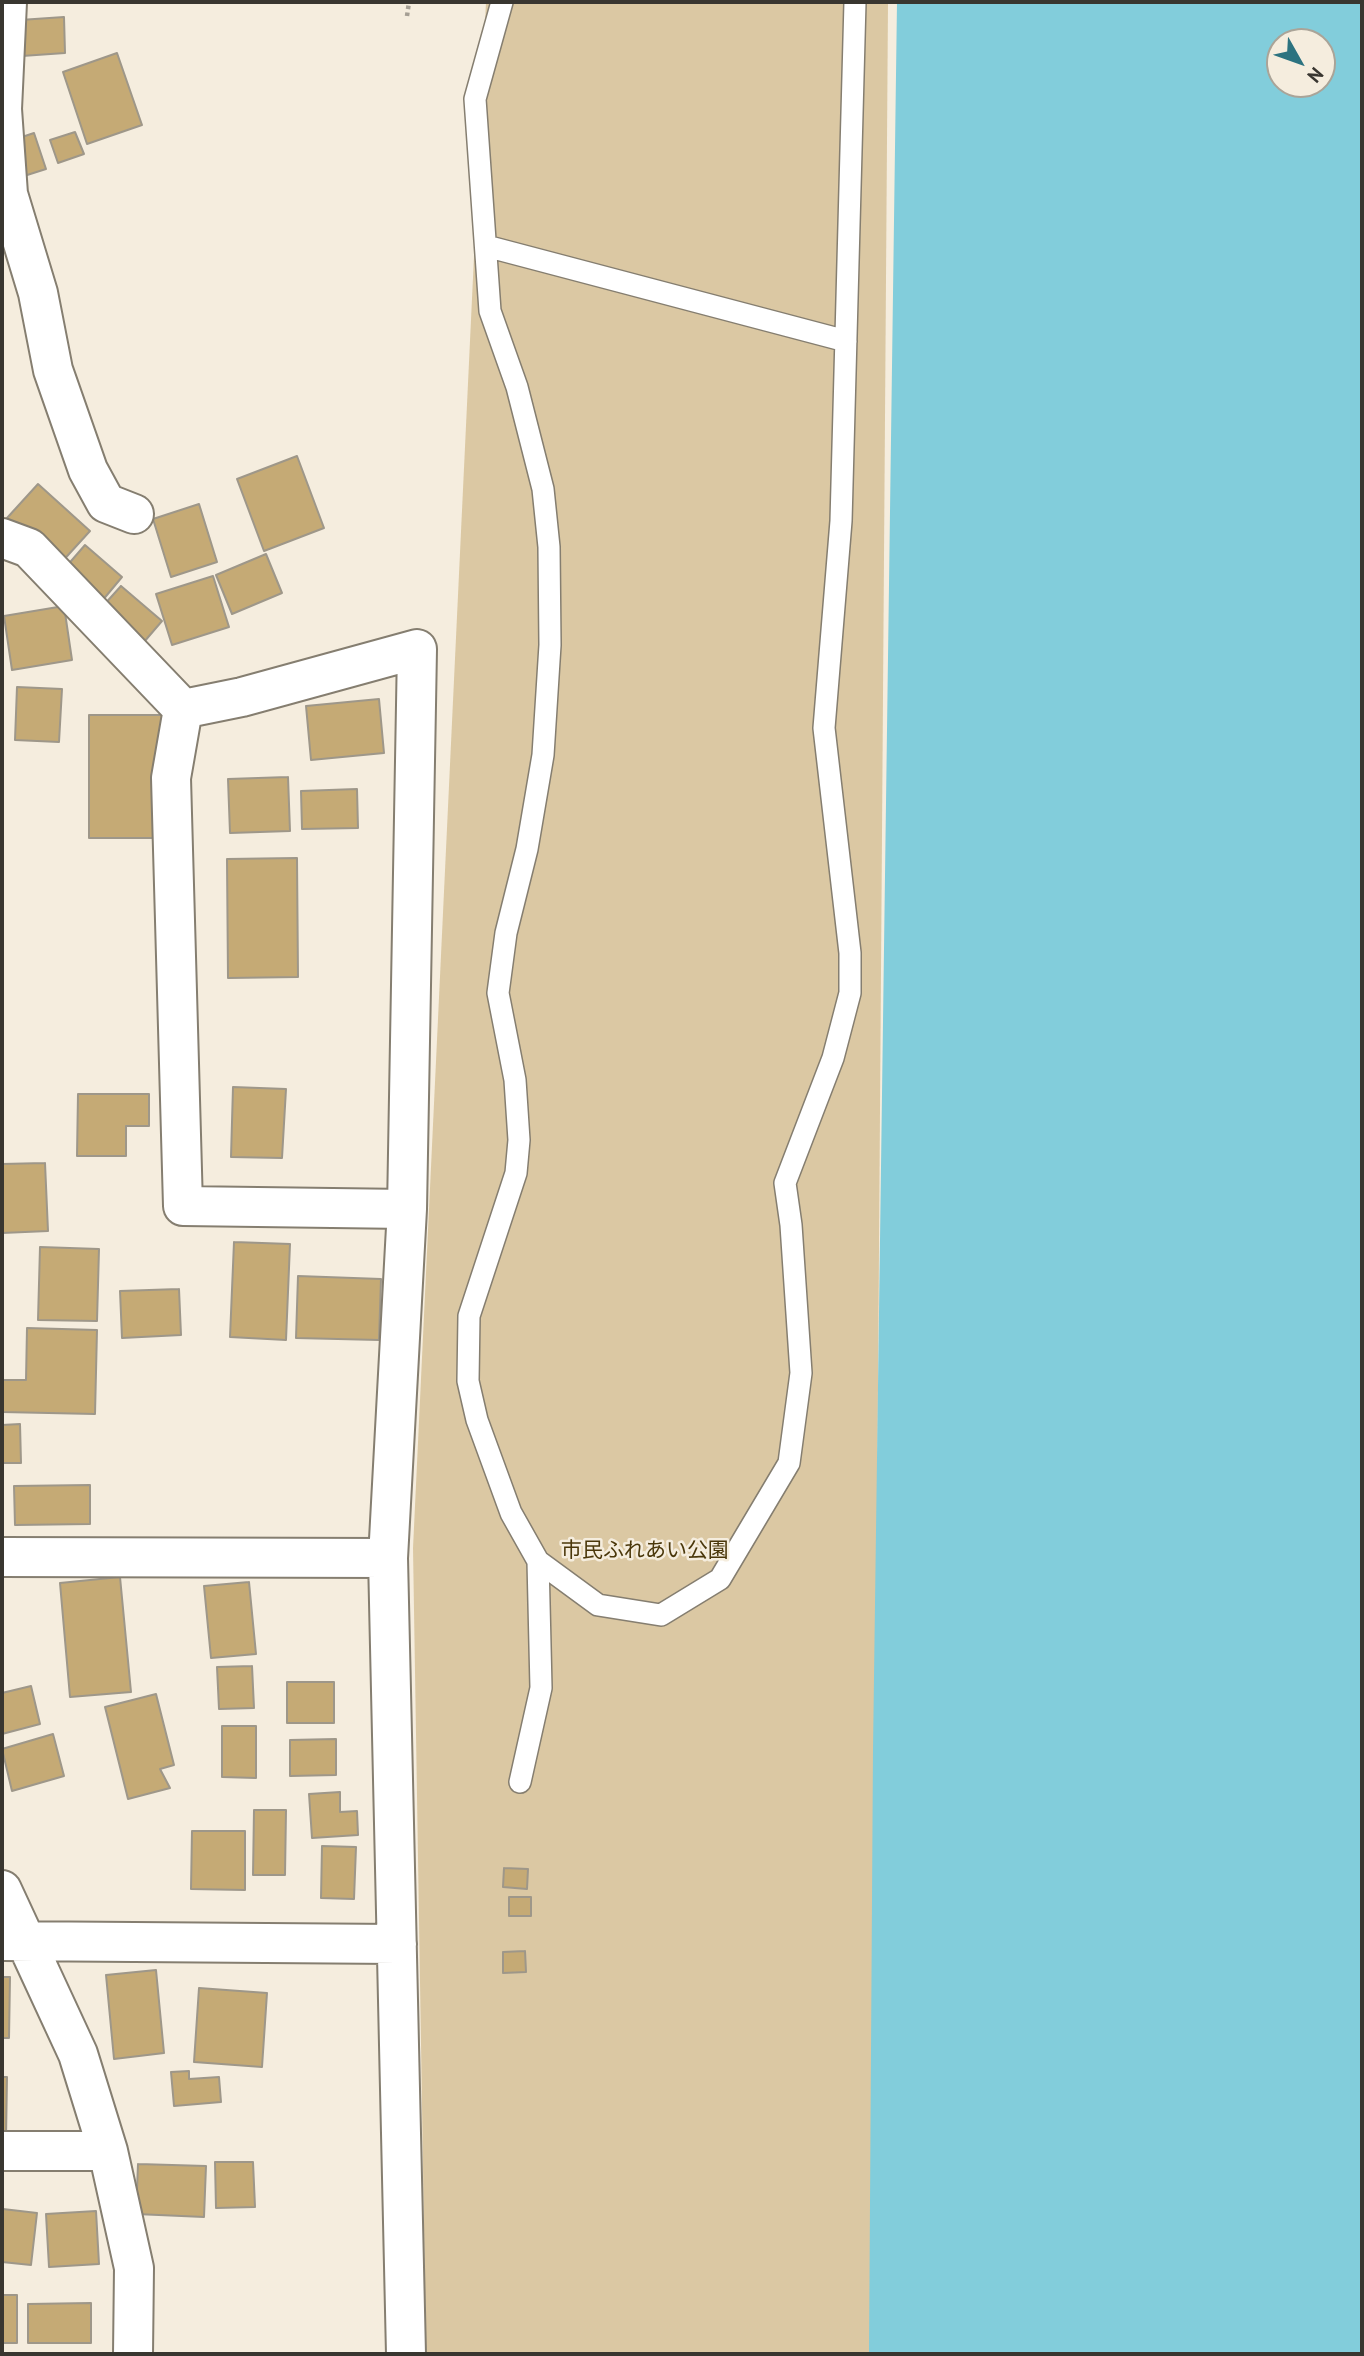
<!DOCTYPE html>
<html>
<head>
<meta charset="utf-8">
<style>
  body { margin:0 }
  #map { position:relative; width:1364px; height:2356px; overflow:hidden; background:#f5edde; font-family:"PT Sans",sans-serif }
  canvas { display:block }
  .frame { position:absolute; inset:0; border:4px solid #393630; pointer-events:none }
  .north { position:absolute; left:1266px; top:28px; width:70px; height:70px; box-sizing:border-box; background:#f5edde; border:2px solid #aaa498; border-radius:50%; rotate:130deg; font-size:19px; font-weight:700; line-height:28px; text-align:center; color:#393630 }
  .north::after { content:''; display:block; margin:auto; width:24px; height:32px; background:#2c7380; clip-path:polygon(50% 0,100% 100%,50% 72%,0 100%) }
</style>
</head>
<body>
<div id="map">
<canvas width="1364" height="2356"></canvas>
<div class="frame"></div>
<div class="north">N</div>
</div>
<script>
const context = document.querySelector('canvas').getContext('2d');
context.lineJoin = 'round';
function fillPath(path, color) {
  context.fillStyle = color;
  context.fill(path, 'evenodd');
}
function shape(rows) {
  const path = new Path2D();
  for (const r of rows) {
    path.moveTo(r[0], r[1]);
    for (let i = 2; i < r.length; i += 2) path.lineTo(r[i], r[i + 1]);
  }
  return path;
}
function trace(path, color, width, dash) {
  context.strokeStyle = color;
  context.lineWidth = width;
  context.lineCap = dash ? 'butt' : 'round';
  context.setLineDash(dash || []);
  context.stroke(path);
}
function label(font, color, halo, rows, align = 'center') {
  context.font = font + ' "PT Sans","Noto Sans JP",sans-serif';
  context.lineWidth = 5;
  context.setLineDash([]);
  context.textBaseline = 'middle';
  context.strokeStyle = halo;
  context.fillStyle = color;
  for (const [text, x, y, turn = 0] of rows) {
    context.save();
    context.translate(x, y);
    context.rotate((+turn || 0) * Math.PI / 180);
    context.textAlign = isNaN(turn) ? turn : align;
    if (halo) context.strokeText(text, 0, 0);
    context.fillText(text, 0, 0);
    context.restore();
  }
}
const green = shape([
  [486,2,888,2,871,2354,426,2354,413,1548]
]);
const water = shape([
  [897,2,1362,2,1362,2354,869,2354,873,1748],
  [1280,42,1322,42,1322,84,1280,84]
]);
const building = shape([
  [64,17,65,53,22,56,20,20,64,17],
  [117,53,142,125,87,144,63,72,117,53],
  [75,132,84,154,58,163,50,140,75,132],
  [34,133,46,169,24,176,13,140,34,133],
  [297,456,324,528,264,551,237,479,297,456],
  [38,484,90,531,59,565,7,518,38,484],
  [199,504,217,562,171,577,153,519,199,504],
  [85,545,122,577,102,601,65,568,85,545],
  [266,554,282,593,232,614,216,575,266,554],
  [213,576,229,627,172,645,156,594,213,576],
  [121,586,162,621,144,642,103,606,121,586],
  [64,606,72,660,12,670,4,616,64,606],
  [17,687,62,689,59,742,15,740,17,687],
  [379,699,384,753,311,760,306,706,379,699],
  [89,715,166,715,165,838,89,838,89,715],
  [288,777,290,831,230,833,228,779,288,777],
  [357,789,358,828,302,829,301,791,357,789],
  [297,858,298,977,228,978,227,859,297,858],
  [233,1087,286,1089,282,1158,231,1157,233,1087],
  [78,1094,149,1094,149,1126,126,1126,126,1156,77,1156,78,1094],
  [45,1163,48,1231,2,1233,2,1164,45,1163],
  [234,1242,290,1244,286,1340,230,1337,234,1242],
  [40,1247,99,1249,97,1321,38,1320,40,1247],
  [298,1276,381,1279,379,1340,296,1338,298,1276],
  [179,1289,181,1335,122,1338,120,1291,179,1289],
  [27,1328,97,1330,95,1414,2,1412,2,1380,26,1380,27,1328],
  [20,1424,21,1463,2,1463,2,1425,20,1424],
  [90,1485,90,1524,15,1525,14,1486,90,1485],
  [120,1577,131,1692,70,1697,60,1583,120,1577],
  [249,1582,256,1654,211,1658,204,1586,249,1582],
  [252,1666,254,1708,219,1709,217,1667,252,1666],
  [287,1682,334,1682,334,1723,287,1723,287,1682],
  [31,1686,40,1724,2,1734,2,1693,31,1686],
  [156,1694,174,1765,160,1769,170,1788,128,1799,105,1707,156,1694],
  [222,1726,256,1726,256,1778,222,1777,222,1726],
  [53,1734,64,1776,12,1791,2,1749,53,1734],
  [336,1739,336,1775,290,1776,290,1740,336,1739],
  [340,1792,340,1812,357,1811,358,1835,312,1838,309,1794,340,1792],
  [254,1810,286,1810,285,1875,253,1875,254,1810],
  [192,1831,245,1831,245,1890,191,1889,192,1831],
  [322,1846,356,1847,354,1899,321,1898,322,1846],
  [504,1868,528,1869,527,1889,503,1887,504,1868],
  [509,1897,531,1897,531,1916,509,1916,509,1897],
  [525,1951,526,1972,503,1973,503,1952,525,1951],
  [156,1970,164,2053,114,2059,106,1975,156,1970],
  [2,1977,10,1977,9,2038,2,2038,2,1977],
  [199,1988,267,1993,262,2067,194,2062,199,1988],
  [189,2071,189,2079,219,2077,221,2102,174,2106,171,2072,189,2071],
  [2,2077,7,2077,6,2138,2,2138,2,2077],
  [215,2162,253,2162,255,2207,216,2208,215,2162],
  [138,2164,206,2166,204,2217,136,2214,138,2164],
  [3,2209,37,2213,31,2265,2,2262,3,2209],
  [96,2211,99,2264,49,2267,46,2214,96,2211],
  [2,2295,17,2295,17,2343,2,2343,2,2295],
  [91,2303,91,2343,28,2343,28,2304,91,2303]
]);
const path = shape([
  [407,16,409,2]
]);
const lane = shape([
  [502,2,475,99,490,311,517,387,543,489,549,547,550,645,543,755,527,849,506,933,498,993,515,1080,519,1140,516,1173,469,1316,468,1381,477,1420,511,1513,538,1561,598,1605,661,1615,720,1579,789,1463,801,1373,791,1225,785,1183,833,1058,850,993,850,953,824,728,841,521,855,2],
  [486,246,846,341],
  [520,1782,541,1688,538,1561]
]);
const street = shape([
  [7,2,2,109,8,194,38,293,53,370,88,470,106,503,134,514],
  [2,538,29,548,183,709,242,697,417,649,407,1209,388,1558,406,2354],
  [183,709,171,778,183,1206,407,1209],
  [2,1557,388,1558],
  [2,1890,78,2054,108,2151,134,2268,133,2354],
  [3,1941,397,1944],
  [2,2151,108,2151]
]);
const parkNames = [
  ["市民ふれあい公園",645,1551]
];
fillPath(green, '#dbc8a3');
fillPath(water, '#82cddb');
fillPath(building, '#c5aa75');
trace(building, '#9e9789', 2);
trace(lane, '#857e70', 24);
trace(street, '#857e70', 42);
trace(path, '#a59f94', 4.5, [3.5, 3.5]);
trace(lane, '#fff', 21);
trace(street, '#fff', 38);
label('21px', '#4a370a', '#f5edde', parkNames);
</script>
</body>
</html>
